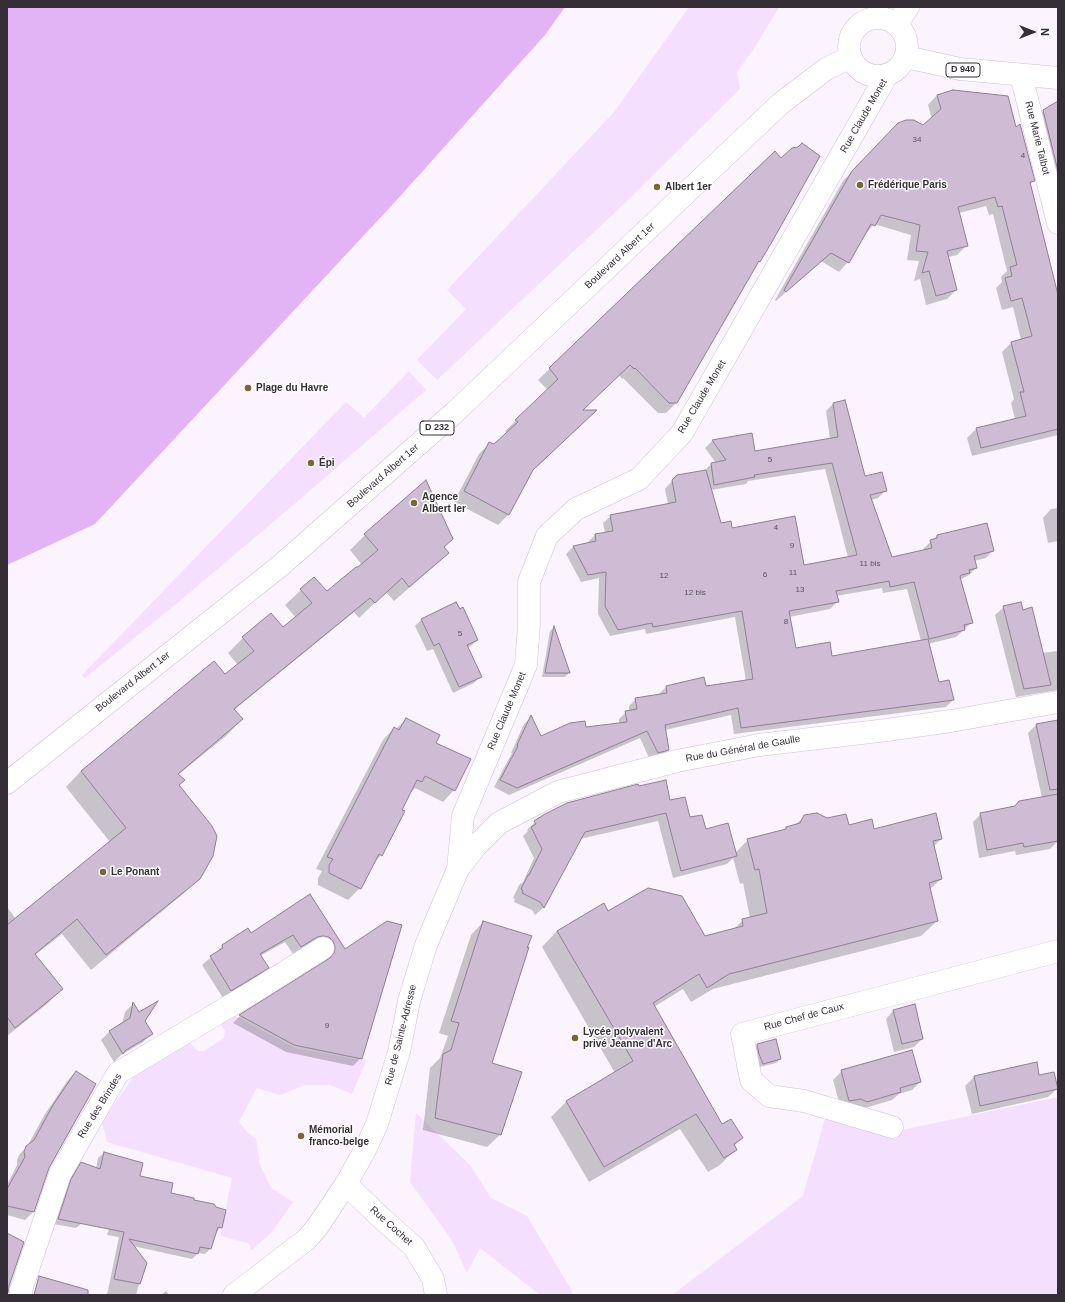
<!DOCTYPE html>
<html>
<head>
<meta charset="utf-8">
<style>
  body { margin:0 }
  #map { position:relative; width:1065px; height:1302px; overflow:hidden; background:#fbf3fd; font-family:Arial,sans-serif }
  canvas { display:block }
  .frame { position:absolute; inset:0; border:8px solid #352e37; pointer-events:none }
  .north { position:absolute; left:1013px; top:12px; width:40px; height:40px; -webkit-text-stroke:3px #fff; paint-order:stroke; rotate:90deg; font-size:11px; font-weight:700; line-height:16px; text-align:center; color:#352e37 }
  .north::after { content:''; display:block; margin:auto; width:14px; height:18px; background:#352e37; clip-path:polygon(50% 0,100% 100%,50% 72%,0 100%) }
</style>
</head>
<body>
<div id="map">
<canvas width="1065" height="1302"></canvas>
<div class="frame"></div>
<div class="north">N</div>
</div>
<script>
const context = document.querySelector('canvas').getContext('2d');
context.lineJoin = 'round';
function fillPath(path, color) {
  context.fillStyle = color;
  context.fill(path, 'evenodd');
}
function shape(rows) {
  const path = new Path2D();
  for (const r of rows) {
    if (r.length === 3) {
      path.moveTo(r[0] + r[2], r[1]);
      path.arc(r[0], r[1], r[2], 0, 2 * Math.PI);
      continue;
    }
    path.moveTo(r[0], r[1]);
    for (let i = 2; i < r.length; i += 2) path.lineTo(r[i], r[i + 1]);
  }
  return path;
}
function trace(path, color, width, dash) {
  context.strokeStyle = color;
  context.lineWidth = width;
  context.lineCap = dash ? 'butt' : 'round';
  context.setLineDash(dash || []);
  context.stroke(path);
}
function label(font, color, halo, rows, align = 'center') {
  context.font = font + ' Arial,sans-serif';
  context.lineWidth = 3;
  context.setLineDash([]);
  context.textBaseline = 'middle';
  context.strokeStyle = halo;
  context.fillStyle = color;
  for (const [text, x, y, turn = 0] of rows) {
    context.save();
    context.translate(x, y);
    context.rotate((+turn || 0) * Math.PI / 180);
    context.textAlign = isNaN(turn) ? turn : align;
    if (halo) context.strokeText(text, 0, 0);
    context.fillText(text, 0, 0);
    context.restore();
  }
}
const green = shape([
  [689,7,779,7,755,47,737,72,740,89,627,201,437,380,417,360,466,309,447,290,614,112],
  [409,371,426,390,298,501,181,600,85,678,82,675,346,402,364,418],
  [234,1015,295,1048,366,1061,352,1094,330,1085,305,1085,280,1095,257,1088,239,1122,247,1132,256,1139,260,1165,271,1188,293,1202,273,1231,252,1250,248,1243,220,1236,232,1178,107,1142,102,1122,134,1076,190,1043,198,1051,204,1051,224,1038,225,1031,220,1024],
  [1058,1097,1058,1295,672,1295,803,1196,826,1115,897,1131],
  [416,1113,470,1165,491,1198,527,1216,572,1291,571,1295,540,1295,480,1248,467,1273,451,1239,410,1182]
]);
const water = shape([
  [7,7,565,7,545,35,394,203,95,524,7,565]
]);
const shadow = shape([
  [937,95,1015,129,1033,181,1029,185,1058,299,1058,435,972,456,967,438,976,429,1015,419,1011,403,1014,399,1002,352,1012,342,1021,340,1013,307,1002,310,996,288,1002,282,1001,277,1007,271,993,214,989,215,986,206,959,213,967,245,957,255,948,257,956,290,947,299,926,305,920,279,914,281,919,261,907,260,911,235,874,224,865,235,848,262,839,272,821,261,776,301,775,300,843,181,899,124,923,127,932,119,928,105],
  [1058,107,1058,179,1035,120,1043,111],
  [774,152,772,240,759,261,756,265,677,402,666,413,658,413,623,378,622,379,619,375,581,411,585,421,538,466,537,465,532,470,509,514,498,525,454,502,479,454,490,443,494,445,507,433,505,431,548,390,538,380],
  [834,403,864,478,886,490,878,498,871,500,892,558,924,551,923,549,937,536,993,550,986,558,974,561,976,568,969,575,960,580,972,622,956,637,928,644,938,683,948,681,953,700,946,707,734,734,731,715,665,730,668,750,661,757,650,760,640,738,509,795,494,787,512,753,511,753,524,724,531,717,540,737,585,728,619,724,619,719,626,712,629,711,629,706,636,699,659,694,666,687,706,687,746,681,735,617,646,634,645,629,610,636,598,614,599,578,581,582,566,554,573,547,588,544,588,542,595,535,605,533,603,523,611,516,668,504,665,489,672,481,704,471,711,464,716,463,705,448,712,441,751,435,754,453,830,439,826,411],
  [825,469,848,557,804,566,720,524,711,490,746,484,748,481],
  [882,588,883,593,907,589,921,641,832,657,795,649,789,617,830,609,837,602,836,596],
  [1058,508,1058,541,1048,543,1043,518,1051,509],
  [365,535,443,548,448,553,432,568,394,601,386,592,359,618,354,612,234,710,242,719,227,735,178,775,178,785,199,878,183,894,91,970,62,934,35,955,62,989,47,1004,7,1036,7,907,16,919,110,842,66,787,81,771,214,662,225,676,238,665,228,653,243,638,283,629,296,618,285,605,301,590,327,593,362,565,350,550],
  [1004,607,1022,611,1042,653,1058,651,1058,690,1016,697,995,615],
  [422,619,477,640,471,646,467,648,481,676,474,683,453,693,433,649,427,651,415,626],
  [553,628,569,673,565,677,542,677,550,631],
  [406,719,434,744,454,790,443,802,415,788,410,793,381,855,373,864,360,888,348,900,318,885,318,878,322,871,316,869,383,740,394,728,396,729],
  [1058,721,1058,841,1050,849,1016,855,1015,851,979,858,973,822,981,814,1014,807,1042,798,1028,733,1036,725],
  [638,787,669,801,689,818,735,853,748,840,783,831,787,828,795,825,805,816,827,819,848,826,941,839,933,847,941,879,929,890,937,921,921,936,713,989,691,1002,683,989,654,1007,722,1126,742,1138,734,1146,736,1149,720,1165,708,1172,680,1129,589,1182,551,1117,567,1101,615,1073,542,947,557,931,604,905,608,912,705,937,733,930,743,920,750,918,743,883,740,884,733,858,727,864,673,878,658,821,580,839,543,908,535,915,532,910,514,902,515,899,513,898,519,885,523,882,534,858,523,836,528,831,527,830,535,822],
  [310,896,345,950,361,1058,353,1066,286,1052,233,1023,240,1016,327,961,328,955,293,954,285,942,260,956,268,967,260,975,223,998,202,965,215,954,222,946,248,930,251,934],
  [483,922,525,950,491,1063,500,1135,487,1147,423,1130,430,1068,440,1058,448,1036,439,1033,471,935],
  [133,1004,152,1033,143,1042,121,1055,114,1062,101,1040,110,1031,122,1024,125,1012],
  [893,1011,922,1039,914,1047,894,1052,886,1019],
  [757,1045,780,1059,776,1063,759,1067,753,1049],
  [911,1051,920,1082,912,1090,899,1094,892,1100,858,1110,841,1109,833,1080,841,1072],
  [1036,1063,1039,1077,1057,1089,1048,1097,972,1114,965,1086,974,1077],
  [76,1072,48,1168,33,1212,25,1220,7,1215,7,1185,17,1165,17,1160,19,1155,28,1145,45,1114,68,1080],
  [104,1153,139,1177,170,1194,193,1201,221,1227,216,1232,210,1249,205,1254,198,1253,192,1259,133,1246,145,1263,136,1295,107,1295,119,1237,107,1235,122,1190,76,1228,53,1224,66,1186,76,1169,81,1163,96,1169,98,1158],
  [166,1291,169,1295,161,1295]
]);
const building = shape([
  [953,90,1008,96,1016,127,1020,124,1035,181,1030,182,1058,295,1058,429,981,448,976,428,1026,416,1020,392,1024,392,1011,342,1032,336,1022,298,1011,301,1005,278,1012,276,1010,267,1017,265,1002,206,998,207,995,197,958,207,968,246,947,251,957,290,936,296,929,271,922,273,928,252,916,251,920,225,881,215,875,226,871,224,849,263,831,253,786,292,784,290,852,171,898,123,906,120,914,120,923,125,941,109,937,95,953,90],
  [1058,101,1058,171,1043,110,1058,101],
  [802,143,820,156,773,240,760,262,759,261,677,403,669,403,635,368,634,369,630,365,583,410,597,410,533,470,509,515,464,491,489,442,494,444,518,422,515,420,558,379,549,368,775,151,781,158,792,148,798,147,802,143],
  [845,400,865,476,882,472,887,491,870,495,892,557,932,548,930,540,937,538,937,535,987,523,994,551,974,556,977,568,969,570,970,573,961,575,960,577,973,623,964,625,965,630,929,639,914,582,890,587,889,581,836,591,839,602,789,611,796,648,830,642,832,656,928,639,939,682,949,680,954,700,741,728,738,708,665,725,669,750,658,753,647,731,517,788,500,780,518,746,517,745,531,715,541,736,570,723,585,721,586,727,627,722,625,711,637,709,635,698,667,693,666,686,704,677,706,686,753,679,742,611,653,627,652,623,618,630,605,606,606,572,588,575,573,546,596,541,595,534,613,531,610,515,676,502,672,480,677,475,706,470,721,523,731,521,732,528,795,516,804,565,857,555,832,463,754,475,755,477,714,485,711,463,726,460,712,440,752,433,755,451,838,437,833,403,845,400],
  [426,480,453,539,444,547,449,553,409,587,402,578,375,603,370,598,234,709,243,719,178,774,185,780,179,785,212,826,217,836,213,856,200,879,106,955,77,919,35,954,63,989,15,1028,7,1017,7,925,126,828,81,771,214,661,225,674,254,651,242,637,271,613,283,627,312,603,300,589,314,577,327,591,356,567,358,567,378,550,364,534,426,480],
  [456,602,460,609,463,607,478,640,467,645,482,677,459,687,439,643,434,646,421,619,456,602],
  [1021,602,1023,610,1032,607,1051,685,1024,689,1003,606,1021,602],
  [554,626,570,673,545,673,554,626],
  [406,718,440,735,436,743,471,759,455,791,425,776,422,782,417,780,402,810,405,811,382,856,379,854,361,889,329,873,329,865,333,859,327,857,394,727,399,730,406,718],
  [1058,720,1058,789,1050,790,1036,724,1058,720],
  [666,780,670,800,685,797,690,817,702,815,706,829,728,823,737,856,681,871,666,813,585,832,544,908,540,902,522,893,523,891,521,889,528,875,529,875,542,849,531,827,536,824,534,821,545,814,567,803,638,784,639,786,666,780],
  [1058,794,1058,841,1024,847,1023,843,987,850,980,813,1015,806,1019,801,1058,794],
  [817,813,827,818,846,814,849,825,872,819,874,829,936,813,942,839,933,841,942,879,929,883,938,921,729,974,707,988,699,974,653,1003,722,1124,731,1119,743,1138,734,1144,737,1150,724,1158,696,1114,604,1167,566,1101,633,1061,557,931,604,903,608,911,648,888,682,896,705,936,743,926,742,919,767,913,759,869,755,870,747,839,786,829,786,827,800,823,804,815,817,813],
  [310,894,345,949,387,921,402,925,362,1059,294,1045,239,1015,330,958,334,953,335,947,333,941,329,937,323,936,317,937,301,947,293,935,260,954,269,968,231,991,210,956,223,948,222,945,248,928,251,933,310,894],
  [483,921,532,936,527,948,529,947,492,1063,522,1072,501,1135,435,1118,443,1054,451,1050,459,1023,451,1021,483,921],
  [158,1001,145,1021,153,1034,126,1050,123,1054,109,1031,130,1018,133,1002,139,1012,158,1001],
  [915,1004,923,1039,902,1044,893,1010,915,1004],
  [776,1039,781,1059,763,1064,759,1054,757,1044,776,1039],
  [912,1050,921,1082,900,1088,901,1092,867,1102,861,1099,849,1101,841,1070,912,1050],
  [1037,1062,1039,1075,1054,1072,1058,1089,980,1106,974,1076,1037,1062],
  [76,1071,96,1084,49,1168,34,1212,7,1206,7,1189,25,1157,24,1152,26,1146,34,1140,53,1105,76,1071],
  [104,1152,143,1163,140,1176,173,1183,171,1193,194,1198,194,1200,214,1204,216,1207,226,1210,222,1228,218,1227,211,1249,200,1247,198,1254,129,1239,147,1263,140,1284,114,1279,124,1232,58,1219,71,1179,81,1162,100,1169,104,1152],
  [7,1233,24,1242,9,1286,8,1293,7,1293,7,1233],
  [39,1276,88,1290,88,1295,34,1295,39,1276]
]);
const minor = shape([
  [897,24,908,7],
  [1021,75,1058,223],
  [458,869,463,816,526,665,529,624,529,582,547,536,576,509,639,479,682,433,887,75],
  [892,1127,804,1101,769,1096,751,1080,742,1034,1058,951],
  [346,1184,378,1215,414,1247,433,1279,436,1295],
  [21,1295,21,1290,60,1174,118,1073,263,986,323,948]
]);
const major = shape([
  [878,47,29],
  [906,57,960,69,1058,78],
  [7,783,280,566,454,413,780,104,826,69,851,57],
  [234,1295,307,1239,318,1226,346,1184,365,1150,377,1124,399,1052,409,1001,426,945,458,869,475,847,499,823,558,792,677,761,759,745,887,730,951,721,1058,702]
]);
const markers = [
  [860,185,4,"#786735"],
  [657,187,4,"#786735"],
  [248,388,4,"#786735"],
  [311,463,4,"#786735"],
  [414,503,4,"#786735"],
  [103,872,4,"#786735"],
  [575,1038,4,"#786735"],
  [301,1136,4,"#786735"]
];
const numberNames = [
  ["34",917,140],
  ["4",1023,156],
  ["5",770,460],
  ["4",776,528],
  ["9",792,546],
  ["11 bis",870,564],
  ["11",793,573],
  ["6",765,575],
  ["12",664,576],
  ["13",800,590],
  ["12 bis",695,593],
  ["8",786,622],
  ["5",460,634],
  ["9",327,1026]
];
const shields = [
  [963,70,34],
  [437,428,34]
];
const shieldNames = [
  ["D 940",963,70],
  ["D 232",437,428]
];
const streetNames = [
  ["Rue Claude Monet",864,116,-60],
  ["Rue Marie Talbot",1037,138,76],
  ["Boulevard Albert 1er",620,256,-43],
  ["Rue Claude Monet",702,397,-59],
  ["Boulevard Albert 1er",383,476,-41],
  ["Boulevard Albert 1er",133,682,-38],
  ["Rue Claude Monet",507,711,-67],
  ["Rue du Général de Gaulle",743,749,-10],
  ["Rue Chef de Caux",804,1017,-15],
  ["Rue de Sainte-Adresse",401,1035,-76],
  ["Rue des Brindes",100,1106,-58],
  ["Rue Cochet",391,1226,42]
];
const poiNames = [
  ["Frédérique Paris",868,185],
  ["Albert 1er",665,187],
  ["Plage du Havre",256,388],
  ["Épi",319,463],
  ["Agence",422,497],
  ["Albert Ier",422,509],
  ["Le Ponant",111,872],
  ["Lycée polyvalent",583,1032],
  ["privé Jeanne d'Arc",583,1044],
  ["Mémorial",309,1130],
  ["franco-belge",309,1142]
];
fillPath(green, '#f5dffe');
fillPath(water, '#e3b4f5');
fillPath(shadow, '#0003');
fillPath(building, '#cdbcd4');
trace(building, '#8f7f95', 1);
trace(minor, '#d1c0d8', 23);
trace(major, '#d1c0d8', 23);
trace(minor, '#fff', 22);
trace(major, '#fff', 22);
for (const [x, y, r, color] of markers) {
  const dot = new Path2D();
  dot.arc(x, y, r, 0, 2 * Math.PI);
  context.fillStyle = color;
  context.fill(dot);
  trace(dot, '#fff', 1.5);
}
label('8px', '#5b525e', null, numberNames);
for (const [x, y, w] of shields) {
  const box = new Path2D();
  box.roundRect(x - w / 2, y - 7, w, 14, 3);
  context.fillStyle = '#fff';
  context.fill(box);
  trace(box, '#352e37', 1);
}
label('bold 9px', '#352e37', null, shieldNames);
label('10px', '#352e37', '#fff', streetNames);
label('bold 10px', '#352e37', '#fff', poiNames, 'left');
</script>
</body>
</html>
